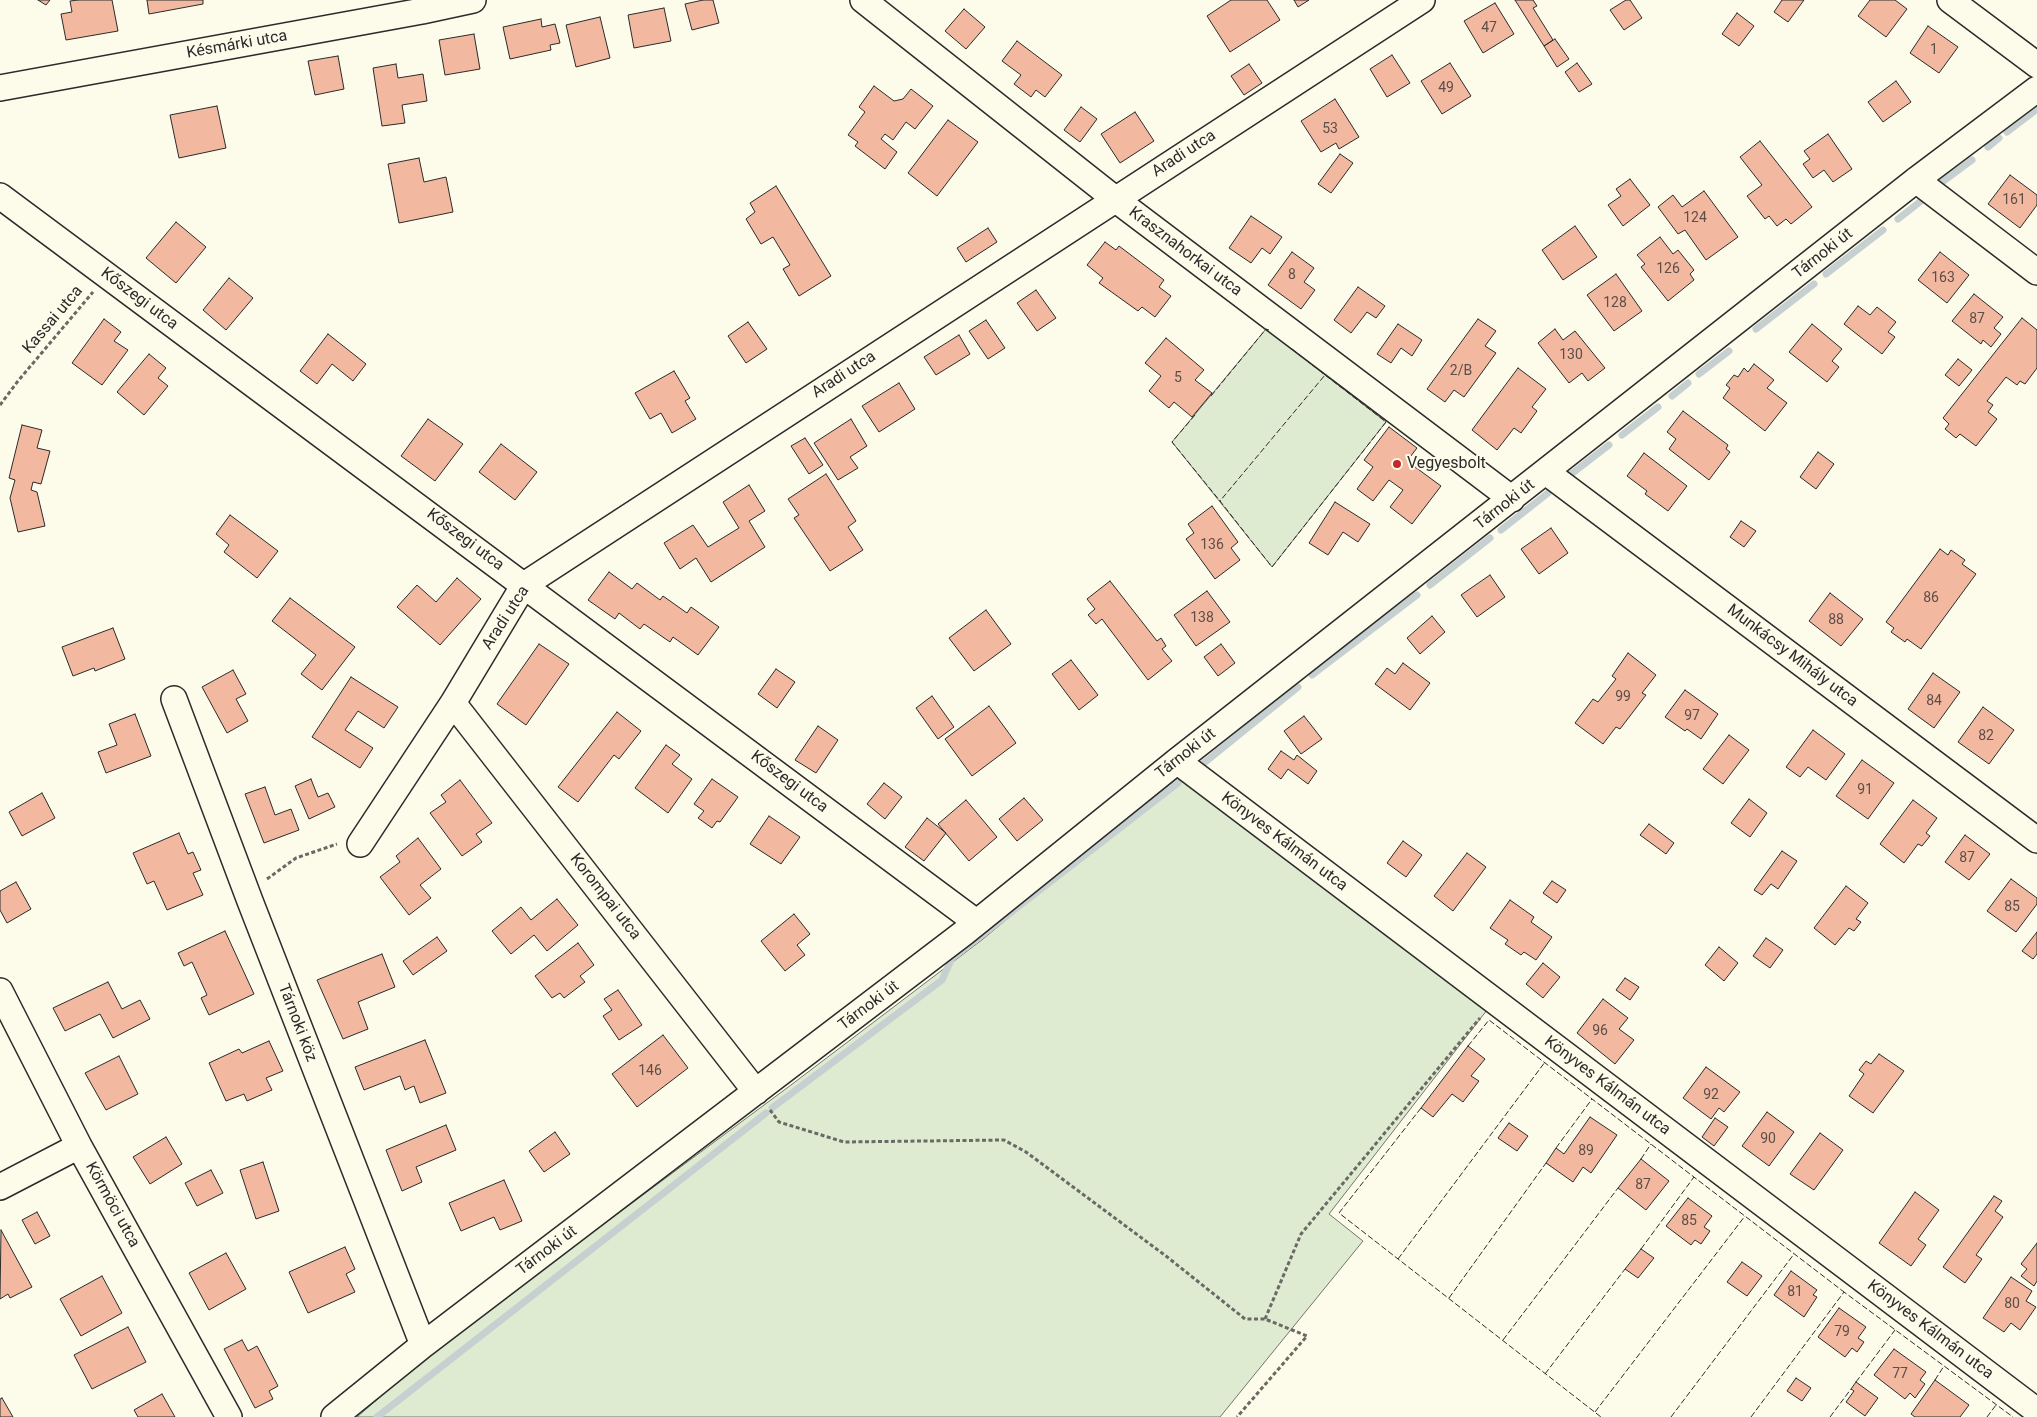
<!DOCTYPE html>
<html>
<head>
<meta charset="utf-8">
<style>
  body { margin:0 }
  canvas { display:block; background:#fdfbea }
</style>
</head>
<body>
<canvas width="2037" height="1417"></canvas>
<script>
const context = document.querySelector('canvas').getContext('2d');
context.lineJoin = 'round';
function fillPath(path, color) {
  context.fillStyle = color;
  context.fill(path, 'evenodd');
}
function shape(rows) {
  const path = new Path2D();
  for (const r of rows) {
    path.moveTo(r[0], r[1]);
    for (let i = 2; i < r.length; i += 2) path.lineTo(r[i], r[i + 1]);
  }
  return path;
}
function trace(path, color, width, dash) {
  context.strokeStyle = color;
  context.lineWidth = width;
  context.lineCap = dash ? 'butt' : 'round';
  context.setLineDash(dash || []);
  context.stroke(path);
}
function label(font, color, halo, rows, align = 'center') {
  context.font = font + ' Roboto,sans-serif';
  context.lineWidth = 4;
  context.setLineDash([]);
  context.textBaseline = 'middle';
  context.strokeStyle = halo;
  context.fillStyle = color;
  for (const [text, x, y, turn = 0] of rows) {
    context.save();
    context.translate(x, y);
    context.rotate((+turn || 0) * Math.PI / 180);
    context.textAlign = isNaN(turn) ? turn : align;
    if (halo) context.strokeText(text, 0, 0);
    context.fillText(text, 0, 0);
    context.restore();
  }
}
const green = shape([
  [1266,329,1386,422,1272,567,1172,442,1266,329],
  [1181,775,1487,1010,1329,1214,1363,1241,1220,1417,357,1417,434,1350,791,1085,983,939,1181,775]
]);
const stream = shape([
  [2007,132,2037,109],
  [1988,147,1999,138],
  [1941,183,1972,160],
  [1898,219,1921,201],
  [1826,274,1883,230],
  [1756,329,1814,284],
  [1699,374,1729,351],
  [1672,396,1688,383],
  [1622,435,1658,407],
  [1570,475,1609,445],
  [1501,530,1548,493],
  [1430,585,1490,538],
  [1312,675,1417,595],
  [1199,767,1298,687],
  [772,1108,942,980,952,958,1178,783],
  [377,1417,766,1113]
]);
const building = shape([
  [38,0,50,0,46,5,38,0],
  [78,0,112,0,118,31,66,40,61,14,72,12,70,1,78,0],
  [147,0,203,0,203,4,149,14,147,0],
  [703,0,713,0,719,23,692,30,685,4,703,0],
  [1231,0,1267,0,1280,20,1230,52,1207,16,1231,0],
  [1294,0,1309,0,1298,7,1294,0],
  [1515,0,1533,0,1537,6,1533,8,1553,40,1544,46,1515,0],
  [1626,0,1630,0,1642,18,1624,30,1610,10,1626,0],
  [1782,0,1804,0,1788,22,1774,12,1782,0],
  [1870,0,1895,0,1907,9,1886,37,1858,16,1870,0],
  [1495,3,1514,34,1483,53,1464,21,1495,3],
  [664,8,671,41,634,48,628,15,664,8],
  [964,9,985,27,966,49,945,31,964,9],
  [1737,13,1754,26,1739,46,1722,34,1737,13],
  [600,17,610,58,576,67,566,25,600,17],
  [541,19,542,27,555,24,560,43,550,45,551,50,510,59,503,27,541,19],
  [1928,26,1958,47,1939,73,1910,53,1928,26],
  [474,34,480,69,445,75,439,40,474,34],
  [1555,39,1569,59,1557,67,1544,46,1555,39],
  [1017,41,1062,75,1045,97,1036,90,1031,97,1014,84,1021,75,1002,61,1017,41],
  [1392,55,1410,83,1387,97,1370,69,1392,55],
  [338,56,344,89,315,95,308,61,338,56],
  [1450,63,1471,96,1442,114,1421,81,1450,63],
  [1577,63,1592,84,1579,92,1565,72,1577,63],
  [396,64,398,78,423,74,427,101,402,105,405,123,382,126,373,68,396,64],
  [1249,64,1262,83,1244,95,1231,76,1249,64],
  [1896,81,1911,102,1883,122,1868,102,1896,81],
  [874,86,894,101,903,99,911,89,933,106,915,129,906,122,893,140,885,134,881,139,897,152,885,169,855,146,858,142,848,135,865,112,859,107,874,86],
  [1335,99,1359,137,1339,149,1336,143,1321,152,1301,121,1335,99],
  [217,106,226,148,179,158,170,115,217,106],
  [1081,107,1097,119,1080,142,1064,130,1081,107],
  [1135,112,1154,141,1120,163,1101,134,1135,112],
  [948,120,978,142,937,196,908,173,948,120],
  [1828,134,1852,169,1833,182,1824,170,1813,178,1803,164,1810,159,1804,151,1828,134],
  [1760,141,1812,207,1791,224,1786,219,1777,226,1769,216,1765,219,1747,196,1762,185,1740,157,1760,141],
  [1340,154,1353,163,1331,193,1318,184,1340,154],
  [419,158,424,182,446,177,453,212,399,223,388,164,419,158],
  [2010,175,2037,195,2037,205,2020,228,1988,204,2010,175],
  [1630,179,1650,205,1623,226,1608,205,1621,196,1616,189,1630,179],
  [776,186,831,276,799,296,783,269,790,265,773,237,761,244,746,219,755,212,750,203,776,186],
  [1704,191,1738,237,1706,260,1685,230,1678,234,1658,207,1673,195,1682,207,1704,191],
  [1251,216,1282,237,1270,254,1262,248,1251,263,1229,248,1251,216],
  [176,222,206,247,176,283,146,258,176,222],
  [1575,226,1597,257,1563,280,1542,250,1575,226],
  [988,228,997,242,966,262,957,248,988,228],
  [1660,237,1673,254,1678,250,1694,270,1690,274,1694,280,1668,301,1641,267,1645,264,1637,255,1660,237],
  [1105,242,1116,250,1119,246,1164,280,1159,287,1171,296,1155,317,1142,307,1138,311,1099,283,1103,278,1087,265,1105,242],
  [1292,252,1314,268,1304,282,1315,290,1301,309,1268,285,1292,252],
  [1940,252,1969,275,1947,303,1918,280,1940,252],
  [1616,274,1642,311,1614,331,1587,295,1616,274],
  [229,278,253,298,226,330,203,310,229,278],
  [1358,287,1385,306,1376,318,1367,312,1351,333,1334,320,1358,287],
  [1036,290,1056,318,1037,331,1017,303,1036,290],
  [1974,294,2003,317,1994,328,2001,334,1991,347,1983,340,1981,344,1952,321,1974,294],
  [1858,306,1870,315,1877,307,1896,322,1888,332,1895,337,1882,354,1844,324,1858,306],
  [2022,318,2037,330,2037,368,2025,384,2020,381,2017,385,2006,377,1987,401,1993,405,1988,412,1997,419,1976,446,1960,434,1956,438,1945,429,1949,424,1943,418,2022,318],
  [104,319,121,332,114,341,128,350,102,385,72,363,104,319],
  [1478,319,1496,331,1485,346,1496,353,1464,397,1454,390,1445,402,1427,389,1478,319],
  [986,320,1005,348,988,359,969,331,986,320],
  [748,322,767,349,746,363,728,336,748,322],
  [1398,324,1422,340,1412,356,1401,348,1391,363,1377,354,1398,324],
  [1812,324,1842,349,1832,361,1839,367,1827,382,1789,352,1812,324],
  [1555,329,1563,340,1575,331,1605,368,1588,381,1582,373,1569,383,1538,343,1555,329],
  [328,334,366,364,353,381,332,364,317,384,300,371,328,334],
  [959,335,970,354,936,375,924,357,959,335],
  [1166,338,1204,370,1195,380,1212,393,1192,417,1174,402,1169,408,1149,391,1161,376,1145,363,1166,338],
  [149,354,166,368,158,378,168,386,144,415,117,392,149,354],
  [1958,359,1972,370,1959,386,1945,375,1958,359],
  [1754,364,1774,380,1767,388,1787,403,1765,431,1723,398,1730,388,1726,385,1734,375,1738,377,1744,368,1748,372,1754,364],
  [1518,368,1546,389,1532,407,1537,411,1521,433,1514,428,1497,450,1472,430,1518,368],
  [674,371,690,398,685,401,696,419,672,433,661,413,650,419,635,393,674,371],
  [899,383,915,409,879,432,862,406,899,383],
  [1683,411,1728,445,1726,449,1730,452,1709,480,1669,449,1676,439,1667,432,1683,411],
  [428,419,463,444,435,481,401,456,428,419],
  [851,419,867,446,850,457,858,468,838,480,814,443,851,419],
  [22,425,42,430,37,448,50,451,41,484,33,482,31,490,37,492,45,526,18,532,10,498,15,480,9,478,22,425],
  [1389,427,1417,448,1407,461,1441,486,1412,524,1390,507,1403,490,1389,480,1373,501,1357,489,1373,467,1364,460,1389,427],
  [805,438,823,465,809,474,791,446,805,438],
  [501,444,537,472,515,500,479,472,501,444],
  [1818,452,1834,464,1816,489,1800,477,1818,452],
  [1644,453,1687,486,1668,511,1645,494,1647,491,1627,476,1644,453],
  [826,474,856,521,848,527,863,550,830,571,794,518,799,515,788,499,826,474],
  [749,485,765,511,749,521,765,547,711,582,696,558,680,569,664,543,693,525,708,547,739,528,723,502,749,485],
  [1335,502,1370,524,1358,542,1343,532,1328,555,1309,543,1335,502],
  [1212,506,1238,542,1231,548,1240,560,1215,579,1186,539,1194,533,1188,524,1212,506],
  [230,515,278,551,257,578,224,552,229,545,216,534,230,515],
  [1741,521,1756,531,1744,547,1730,537,1741,521],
  [1551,528,1568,553,1539,574,1521,549,1551,528],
  [1940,549,1948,555,1951,550,1965,560,1962,564,1976,574,1921,649,1907,639,1905,642,1891,632,1894,628,1886,622,1940,549],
  [609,572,632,589,637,583,660,600,663,596,687,613,691,607,719,627,698,655,673,637,670,642,644,624,640,629,619,613,615,619,588,600,609,572],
  [1490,575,1505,597,1477,617,1461,595,1490,575],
  [457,578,481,599,440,645,397,607,417,585,436,602,457,578],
  [1110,581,1157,641,1161,638,1166,646,1162,649,1172,661,1148,680,1102,619,1096,624,1088,615,1095,609,1087,599,1110,581],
  [1207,591,1230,622,1196,646,1174,615,1207,591],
  [1830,593,1863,619,1841,646,1809,621,1830,593],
  [290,598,355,647,322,690,301,674,316,655,272,621,290,598],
  [986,610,1011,644,974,671,949,638,986,610],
  [1432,616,1445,632,1420,654,1407,638,1432,616],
  [113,628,125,659,95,671,94,668,73,676,62,647,113,628],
  [539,644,569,664,526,725,497,704,539,644],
  [1221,644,1235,663,1218,676,1204,657,1221,644],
  [1628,653,1656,675,1642,693,1646,695,1620,729,1616,727,1603,744,1575,723,1593,699,1598,702,1616,679,1612,676,1628,653],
  [1071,660,1098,695,1079,710,1052,674,1071,660],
  [1403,663,1430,683,1410,710,1375,684,1387,668,1395,674,1403,663],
  [776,669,795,682,777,708,758,694,776,669],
  [233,670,246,694,236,699,248,721,227,733,202,687,233,670],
  [1933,673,1960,692,1934,728,1908,709,1933,673],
  [351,677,398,707,384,728,358,711,345,730,373,748,360,768,312,737,351,677],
  [1685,690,1718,714,1701,739,1687,729,1685,731,1665,717,1685,690],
  [932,696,954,727,938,739,916,708,932,696],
  [989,706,1016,743,972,776,945,739,989,706],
  [1983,707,2014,730,1989,764,1958,742,1983,707],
  [617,712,641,731,619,759,614,755,578,802,558,787,617,712],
  [135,714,151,756,106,773,98,752,117,745,109,724,135,714],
  [1304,716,1322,739,1301,754,1284,731,1304,716],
  [818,726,838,740,816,773,795,760,818,726],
  [1813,730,1845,754,1826,780,1808,767,1800,777,1786,767,1813,730],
  [1729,735,1749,750,1723,784,1703,769,1729,735],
  [666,745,680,755,672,764,692,779,668,813,635,788,666,745],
  [1281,751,1294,760,1297,755,1317,771,1308,784,1288,769,1281,779,1268,769,1281,751],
  [1862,760,1894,783,1868,819,1836,796,1862,760],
  [311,779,318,797,328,793,335,807,309,819,295,786,311,779],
  [712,779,738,797,720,822,717,821,712,828,698,818,704,811,694,804,712,779],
  [460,780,492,823,476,834,482,842,462,856,430,813,446,802,441,795,460,780],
  [884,783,902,797,885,819,867,804,884,783],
  [265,787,275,815,291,809,299,830,264,843,245,794,265,787],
  [42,793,55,818,22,836,9,812,42,793],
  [1024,798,1043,820,1017,841,999,819,1024,798],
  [1749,799,1767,813,1750,837,1731,823,1749,799],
  [966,800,997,837,969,861,938,824,966,800],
  [1913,800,1937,818,1926,833,1930,836,1922,846,1918,844,1904,863,1880,844,1913,800],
  [769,816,800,837,781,864,750,844,769,816],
  [927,818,946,833,924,861,905,847,927,818],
  [1649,824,1674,843,1666,854,1640,835,1649,824],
  [179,833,188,854,193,852,201,870,193,873,203,895,167,910,154,881,147,884,133,853,179,833],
  [1965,835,1990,854,1969,880,1945,862,1965,835],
  [418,838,441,869,420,885,431,898,409,915,380,877,400,862,396,856,418,838],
  [1403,841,1422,855,1406,877,1387,863,1403,841],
  [1782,851,1797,861,1778,889,1771,884,1762,895,1754,890,1782,851],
  [1467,853,1486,867,1453,911,1434,896,1467,853],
  [2011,879,2037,898,2037,904,2016,932,1987,911,2011,879],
  [1552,881,1566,890,1557,903,1543,893,1552,881],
  [16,882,31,909,7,923,0,910,0,891,16,882],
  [1846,886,1868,903,1856,919,1861,922,1854,931,1849,928,1835,945,1814,928,1846,886],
  [557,899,578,925,547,951,534,935,511,954,492,931,521,907,531,920,557,899],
  [1510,900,1534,917,1531,922,1552,937,1536,960,1524,952,1521,955,1505,944,1508,940,1490,928,1510,900],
  [794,914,810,934,797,945,805,955,785,971,761,941,794,914],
  [225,931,254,994,209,1015,201,998,207,995,192,962,184,966,178,953,225,931],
  [2037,932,2037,954,2033,959,2022,951,2037,932],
  [437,937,447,951,413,975,403,961,437,937],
  [1766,938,1783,950,1770,968,1753,956,1766,938],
  [578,943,594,965,580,976,585,982,564,998,560,993,552,998,535,976,578,943],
  [1719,947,1738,963,1724,981,1705,965,1719,947],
  [382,954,395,987,358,1002,368,1029,343,1039,317,980,382,954],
  [1543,963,1560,977,1543,998,1526,984,1543,963],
  [1625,978,1639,987,1630,1000,1616,990,1625,978],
  [108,982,122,1009,140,1000,150,1019,113,1038,100,1014,65,1031,53,1008,108,982],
  [618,990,642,1025,619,1040,603,1016,612,1010,604,999,618,990],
  [1603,999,1628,1018,1619,1029,1634,1040,1615,1064,1577,1033,1603,999],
  [663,1035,688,1068,637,1107,612,1074,663,1035],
  [425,1040,446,1093,420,1103,414,1086,405,1090,400,1076,364,1090,355,1067,425,1040],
  [269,1041,283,1071,266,1078,272,1090,247,1101,244,1094,226,1101,209,1063,239,1049,242,1053,269,1041],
  [1468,1046,1485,1059,1471,1076,1479,1081,1463,1102,1452,1094,1433,1117,1421,1108,1468,1046],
  [1879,1054,1904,1071,1873,1113,1849,1096,1864,1074,1859,1070,1866,1061,1871,1064,1879,1054],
  [119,1056,138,1094,106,1110,85,1073,119,1056],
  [1706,1067,1740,1092,1724,1112,1719,1108,1711,1119,1683,1098,1706,1067],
  [1767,1112,1794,1132,1769,1166,1742,1146,1767,1112],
  [1590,1117,1617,1135,1591,1173,1583,1167,1573,1182,1546,1163,1556,1148,1564,1154,1590,1117],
  [1715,1118,1728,1127,1714,1146,1702,1137,1715,1118],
  [1509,1123,1528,1136,1517,1151,1498,1138,1509,1123],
  [446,1125,456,1150,416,1167,422,1182,402,1191,386,1150,446,1125],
  [555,1132,570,1154,544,1172,529,1151,555,1132],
  [1820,1133,1843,1150,1814,1190,1790,1174,1820,1133],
  [166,1137,182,1164,150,1184,133,1157,166,1137],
  [1641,1159,1669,1181,1646,1210,1618,1188,1641,1159],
  [263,1162,279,1211,256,1219,240,1170,263,1162],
  [211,1170,223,1193,197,1206,185,1183,211,1170],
  [504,1180,522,1221,500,1230,494,1217,461,1231,449,1203,504,1180],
  [1915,1192,1939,1210,1918,1239,1926,1245,1911,1266,1879,1243,1915,1192],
  [1994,1196,2002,1201,1995,1211,2003,1217,1976,1255,1982,1259,1965,1283,1943,1267,1994,1196],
  [1688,1198,1712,1216,1704,1227,1710,1231,1701,1244,1695,1240,1691,1245,1666,1226,1688,1198],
  [37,1212,50,1236,35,1244,22,1220,37,1212],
  [1,1230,32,1287,10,1298,8,1294,0,1299,1,1230],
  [2037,1243,2037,1281,2034,1286,2021,1276,2027,1269,2021,1264,2037,1243],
  [345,1247,355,1269,346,1274,355,1292,308,1313,289,1272,345,1247],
  [1641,1249,1654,1258,1638,1278,1625,1269,1641,1249],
  [226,1253,246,1289,209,1310,189,1273,226,1253],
  [1742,1262,1762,1276,1747,1296,1727,1282,1742,1262],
  [1791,1271,1817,1290,1813,1295,1817,1297,1804,1317,1774,1295,1791,1271],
  [102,1276,122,1313,81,1336,60,1299,102,1276],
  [2011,1277,2032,1291,2026,1301,2036,1307,2020,1330,2011,1323,2004,1332,1983,1318,2011,1277],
  [1839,1308,1866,1327,1858,1338,1864,1342,1857,1352,1852,1348,1845,1357,1818,1337,1839,1308],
  [128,1327,146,1362,92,1389,74,1355,128,1327],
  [242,1340,248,1351,257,1346,278,1386,269,1391,273,1399,255,1408,224,1349,242,1340],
  [1894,1349,1926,1372,1920,1380,1925,1384,1915,1398,1910,1393,1905,1399,1874,1375,1894,1349],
  [1796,1378,1811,1388,1802,1401,1787,1391,1796,1378],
  [1935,1380,1969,1405,1960,1417,1915,1417,1911,1414,1935,1380],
  [1856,1382,1878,1398,1865,1416,1846,1402,1854,1391,1851,1389,1856,1382],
  [162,1394,175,1417,138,1417,134,1410,162,1394],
  [2,1398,13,1417,0,1417,0,1399,2,1398]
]);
const path = shape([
  [0,405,18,381,93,292],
  [267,879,296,858,337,844],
  [770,1110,779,1122,844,1142,1004,1140,1026,1152,1166,1256,1245,1319,1265,1319,1307,1336,1237,1417],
  [1265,1319,1301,1234,1480,1018]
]);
const minor = shape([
  [863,0,1115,199,1512,499],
  [1950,0,2037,65],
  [0,88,422,11,473,0],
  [1916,180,2037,272],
  [0,196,976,922],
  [1546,472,2037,840],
  [174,699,250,901,423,1345],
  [453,703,756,1092],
  [1177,761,2037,1411],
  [360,844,453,703,524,585,1422,0],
  [0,991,79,1146,229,1417],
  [0,1187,79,1146],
  [334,1417,423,1345,965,932,1177,761,1916,180,2037,89]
]);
const fence = shape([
  [1292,349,1325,375,1386,422,1272,567,1220,501,1325,375],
  [1211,396,1266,329,1269,330],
  [1195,415,1172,442,1220,501],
  [1468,1046,1489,1020,1844,1292],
  [1421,1108,1339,1213,1601,1417],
  [1556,1148,1592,1099],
  [1641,1159,1651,1144],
  [1641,1249,1694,1177],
  [1398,1259,1545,1062],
  [1449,1298,1546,1163],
  [1503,1340,1618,1188],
  [1545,1374,1625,1269],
  [1935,1380,1944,1366],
  [1856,1382,1895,1330],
  [1595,1412,1745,1216],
  [1671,1417,1794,1254],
  [1751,1417,1844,1292,2013,1417],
  [1830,1417,1851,1389],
  [1987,1417,1996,1405]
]);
const markers = [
  [1397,464,5,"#c62828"]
];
const numberNames = [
  ["47",1489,28],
  ["1",1934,50],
  ["49",1446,88],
  ["53",1330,129],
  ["161",2014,200],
  ["124",1695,218],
  ["126",1668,269],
  ["8",1292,275],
  ["163",1943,278],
  ["128",1615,303],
  ["87",1977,319],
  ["130",1571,355],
  ["2/B",1461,371],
  ["5",1178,378],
  ["136",1212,545],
  ["86",1931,598],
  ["138",1202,618],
  ["88",1836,620],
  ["99",1623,697],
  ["84",1934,701],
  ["97",1692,716],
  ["82",1986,736],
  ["91",1865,790],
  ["87",1967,858],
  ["85",2012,907],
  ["96",1600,1031],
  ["146",650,1071],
  ["92",1711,1095],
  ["90",1768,1139],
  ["89",1586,1151],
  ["87",1643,1185],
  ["85",1689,1221],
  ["81",1795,1292],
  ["80",2012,1304],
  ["79",1842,1332],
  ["77",1900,1374]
];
const streetNames = [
  ["Késmárki utca",237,45,-10],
  ["Aradi utca",1184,154,-33],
  ["Krasznahorkai utca",1185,252,37],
  ["Tárnoki út",1823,254,-38],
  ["Kőszegi utca",139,299,37],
  ["Kassai utca",53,320,-50],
  ["Aradi utca",844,375,-33],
  ["Tárnoki út",1505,505,-38],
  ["Kőszegi utca",465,540,37],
  ["Aradi utca",506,618,-57],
  ["Munkácsy Mihály utca",1792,656,37],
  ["Tárnoki út",1186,754,-38],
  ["Kőszegi utca",789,782,37],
  ["Könyves Kálmán utca",1284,842,37],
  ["Korompai utca",605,897,52],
  ["Tárnoki út",869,1006,-37],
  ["Tárnoki köz",297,1023,69],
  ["Könyves Kálmán utca",1607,1086,37],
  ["Körmöci utca",112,1205,61],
  ["Tárnoki út",547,1251,-37],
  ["Könyves Kálmán utca",1930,1330,37]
];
const poiNames = [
  ["Vegyesbolt",1407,464]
];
fillPath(green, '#deebd1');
trace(green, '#74746e', 1);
trace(stream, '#c7d0d0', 7);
fillPath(building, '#f2b8a0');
trace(building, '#2b2b2b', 1);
trace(minor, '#2b2b2b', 28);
trace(path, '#6a6964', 3, [4, 2.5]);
trace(minor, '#fdfbea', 25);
trace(fence, '#2b2b2b', 1, [6, 2.5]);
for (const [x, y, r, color] of markers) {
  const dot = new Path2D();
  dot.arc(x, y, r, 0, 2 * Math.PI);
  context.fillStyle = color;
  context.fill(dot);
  trace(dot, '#fdfbea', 2);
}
label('14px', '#5d4e48', null, numberNames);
label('16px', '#2b2b2b', '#fdfbea', streetNames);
label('16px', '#2b2b2b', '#fdfbea', poiNames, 'left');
</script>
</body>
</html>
